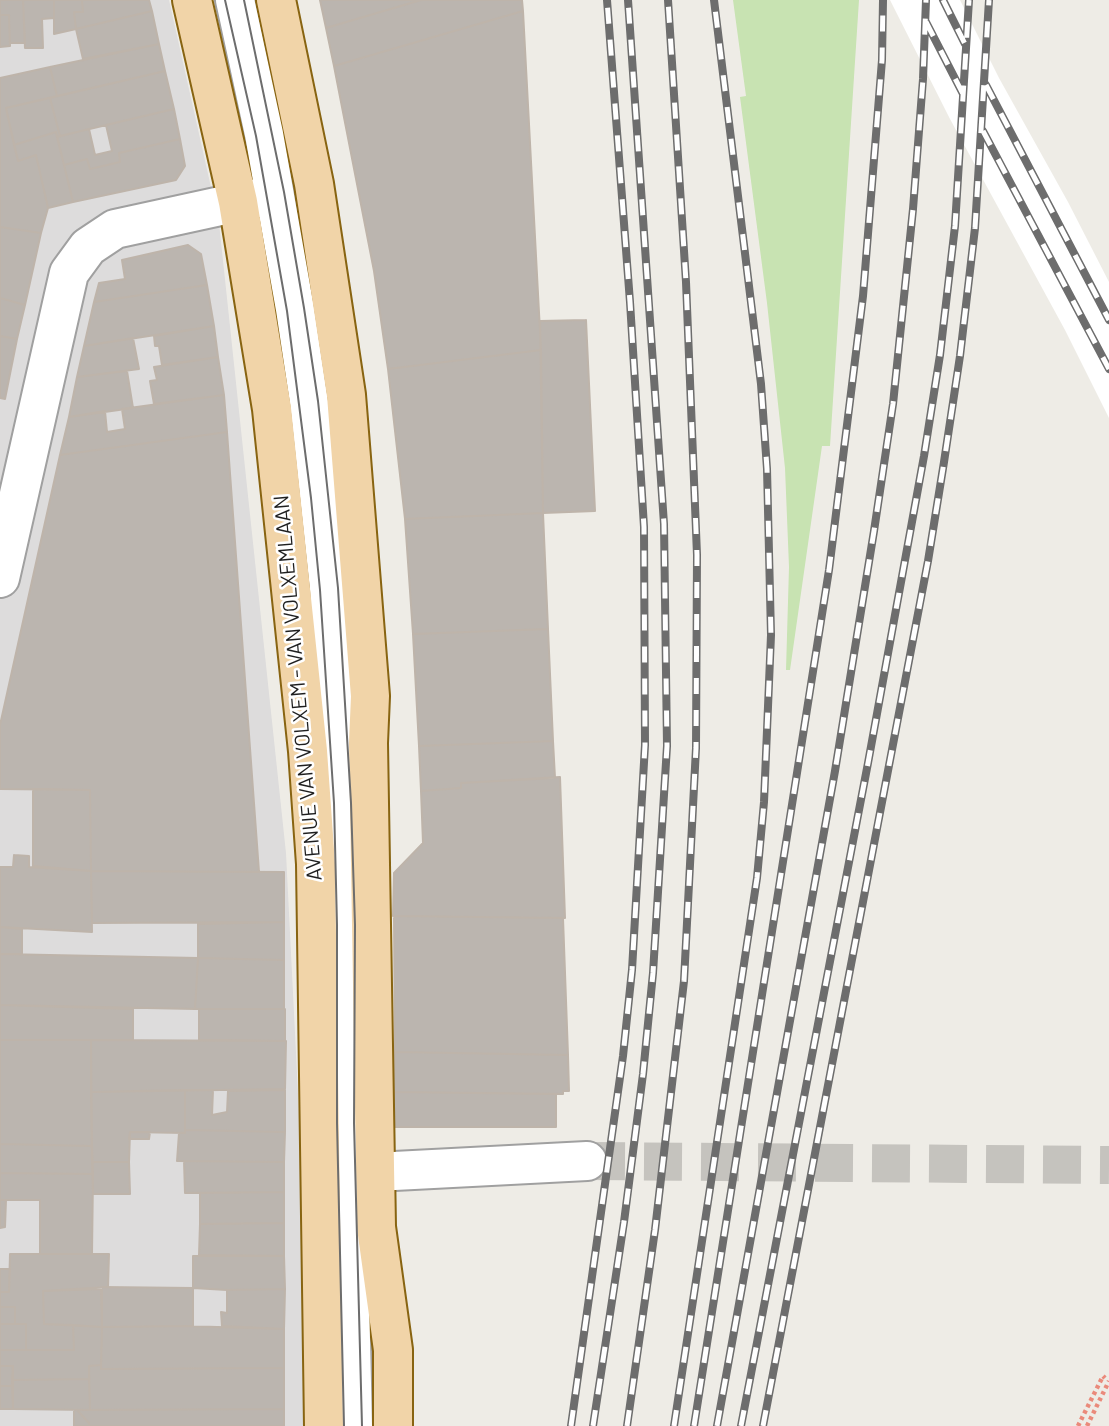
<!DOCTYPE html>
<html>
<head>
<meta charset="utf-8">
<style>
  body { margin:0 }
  canvas { display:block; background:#eeece6 }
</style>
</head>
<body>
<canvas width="1109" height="1426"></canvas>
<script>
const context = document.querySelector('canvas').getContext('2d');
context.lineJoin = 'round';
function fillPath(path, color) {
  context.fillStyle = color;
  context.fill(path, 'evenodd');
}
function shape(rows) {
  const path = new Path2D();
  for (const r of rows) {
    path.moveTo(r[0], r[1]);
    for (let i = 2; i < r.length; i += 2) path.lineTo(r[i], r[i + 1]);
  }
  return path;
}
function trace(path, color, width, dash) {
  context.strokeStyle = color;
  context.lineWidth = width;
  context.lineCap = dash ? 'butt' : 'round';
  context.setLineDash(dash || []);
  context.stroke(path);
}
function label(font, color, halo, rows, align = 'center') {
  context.font = font + ' Barlow,sans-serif';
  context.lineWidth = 5;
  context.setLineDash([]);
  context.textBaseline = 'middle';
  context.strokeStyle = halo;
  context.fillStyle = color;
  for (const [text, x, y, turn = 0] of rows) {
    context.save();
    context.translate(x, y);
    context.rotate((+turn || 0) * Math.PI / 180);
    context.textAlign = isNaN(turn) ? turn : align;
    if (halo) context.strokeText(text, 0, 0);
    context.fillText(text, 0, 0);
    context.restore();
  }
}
const residential = shape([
  [0,0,169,0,219,223,286,853,305,1234,304,1426,0,1426]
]);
const grass = shape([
  [733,0,859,0,830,446,822,446,790,670,786,670,789,567,785,468,767,303,740,97,746,96]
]);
const pier = shape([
  [890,0,960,0,999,78,1068,202,1109,282,1109,418,1065,330,950,119]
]);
const building = shape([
  [0,0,23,0,25,43,10,43,9,15,0,15,0,0],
  [23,0,54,0,54,18,42,19,43,48,25,48,23,0],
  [54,0,82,0,83,12,74,12,76,29,54,34,54,0],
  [82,0,149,0,152,11,76,29,74,12,83,12,82,0],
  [320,0,421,0,326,28,320,0],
  [421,0,522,0,523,11,334,66,326,28,421,0],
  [152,11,159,44,83,59,76,29,152,11],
  [523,11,541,350,388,369,374,271,334,66,523,11],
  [0,15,9,15,10,46,0,47,0,15],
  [159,44,165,71,57,96,50,67,159,44],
  [50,67,57,96,6,108,18,161,36,155,48,208,41,233,0,227,0,78,50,67],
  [165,71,174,109,60,136,50,98,165,71],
  [50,98,60,136,57,137,56,132,14,145,6,108,50,98],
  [174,109,180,139,119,153,120,162,90,169,87,159,64,165,57,137,89,129,95,155,112,151,106,125,174,109],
  [56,132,73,202,48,208,36,155,18,161,14,145,56,132],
  [180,139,185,166,176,180,73,202,64,165,87,159,90,169,120,162,119,153,180,139],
  [0,227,41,233,25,305,0,298,0,227],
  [188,245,201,254,207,285,94,302,99,283,125,279,122,260,188,245],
  [207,285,214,326,84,346,94,302,207,285],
  [0,298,25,305,17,339,0,336,0,298],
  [586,320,595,511,543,513,540,321,586,320],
  [214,326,218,357,162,365,159,346,155,346,154,336,214,326],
  [0,336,17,339,5,399,0,398,0,336],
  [133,338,139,369,77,377,84,346,133,338],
  [541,350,543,513,405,519,388,369,541,350],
  [218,357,224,395,154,404,150,381,157,380,154,367,218,357],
  [127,371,133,408,69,417,77,377,127,371],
  [224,395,227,432,60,455,69,417,105,411,107,432,125,429,122,409,224,395],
  [227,432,259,872,91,871,90,790,0,789,0,725,60,455,227,432],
  [543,513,548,629,413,634,405,519,543,513],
  [548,629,553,741,419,746,413,634,548,629],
  [553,741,555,778,461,783,461,788,421,791,419,746,553,741],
  [560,777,565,918,393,916,394,873,423,843,421,791,461,788,461,783,560,777],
  [33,789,90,790,91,871,33,866,33,789],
  [14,855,29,856,29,867,91,871,92,932,0,927,0,867,13,867,14,855],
  [91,871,284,872,284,922,92,923,91,871],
  [394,916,563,918,568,1055,395,1052,394,916],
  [284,922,284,960,198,958,198,924,284,922],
  [0,927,22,929,22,954,0,954,0,927],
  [0,954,198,958,195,1009,0,1005,0,954],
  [198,958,284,960,284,1009,195,1009,198,958],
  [0,1005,133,1009,133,1040,0,1040,0,1005],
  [199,1009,285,1009,285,1041,199,1040,199,1009],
  [0,1040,91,1040,92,1146,0,1144,0,1040],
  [91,1040,286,1041,285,1089,91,1092,91,1040],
  [395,1052,568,1055,569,1091,563,1091,563,1094,394,1092,395,1052],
  [185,1090,213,1090,212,1115,227,1112,228,1091,285,1090,285,1132,185,1130,185,1090],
  [185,1090,185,1133,130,1132,129,1162,92,1162,91,1092,185,1090],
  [394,1092,556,1094,556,1127,394,1127,394,1092],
  [185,1130,285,1132,284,1162,177,1161,179,1133,185,1133,185,1130],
  [130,1132,150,1132,149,1139,129,1139,130,1132],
  [0,1144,92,1146,93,1174,0,1173,0,1144],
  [184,1161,284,1162,284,1192,185,1193,184,1161],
  [92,1162,129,1162,130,1194,93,1194,92,1162],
  [0,1173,93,1174,92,1254,40,1254,40,1200,0,1200,0,1173],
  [284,1192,284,1223,200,1224,200,1193,284,1192],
  [0,1200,6,1200,5,1227,0,1228,0,1200],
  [284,1223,284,1256,199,1255,200,1224,284,1223],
  [10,1254,109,1254,108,1287,43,1291,44,1324,73,1325,74,1350,26,1350,26,1324,15,1324,15,1307,0,1307,0,1292,9,1292,10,1254],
  [193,1256,284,1256,285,1289,227,1290,193,1288,193,1256],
  [0,1269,10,1269,9,1292,0,1292,0,1269],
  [102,1287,193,1288,193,1326,102,1327,102,1287],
  [101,1289,102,1327,44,1324,43,1291,101,1289],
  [285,1289,284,1329,222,1326,221,1312,227,1313,227,1290,285,1289],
  [0,1307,15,1307,15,1324,0,1324,0,1307],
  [0,1324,26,1324,26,1350,0,1350,0,1324],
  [73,1325,102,1327,101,1365,89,1366,89,1379,12,1380,13,1366,0,1366,0,1350,74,1350,73,1325],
  [184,1326,284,1329,284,1368,101,1369,102,1327,184,1326],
  [101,1365,101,1369,284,1368,284,1409,90,1410,89,1366,101,1365],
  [0,1366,13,1366,13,1386,0,1386,0,1366],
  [89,1379,90,1410,13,1409,12,1380,89,1379],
  [0,1386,13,1386,13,1409,0,1409,0,1386],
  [284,1409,284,1426,89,1426,89,1423,77,1410,284,1409],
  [74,1410,77,1410,89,1423,89,1426,74,1426,74,1410]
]);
const minorTunnel = shape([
  [587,1161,1109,1165]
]);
const path = shape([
  [1078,1426,1103,1376,1105,1378],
  [1087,1426,1109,1381]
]);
const minor = shape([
  [235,0,264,134,295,309,309,402,329,589,344,838,346,1124,353,1426],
  [0,578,69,273,88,247,115,229,271,195],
  [375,1172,587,1161]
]);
const major = shape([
  [192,0,238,202,272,409,308,751,316,864,324,1426],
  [276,0,314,184,346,395,370,696,368,743,376,1227,393,1350,393,1426]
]);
const tram = shape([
  [225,0,256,136,287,311,311,498,320,590,334,803,337,925,337,1123,344,1426],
  [244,0,284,192,304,308,318,401,338,588,351,803,355,925,354,1123,362,1426]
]);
const rail = shape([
  [943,0,965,44],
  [926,22,963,94],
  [986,85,1109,320],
  [983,131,1109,369],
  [571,1426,623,1056,632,970,645,745,644,527,630,302,607,0],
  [593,1426,624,1222,643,1074,653,973,667,746,664,524,628,0],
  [627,1426,655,1230,684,981,696,748,697,555,686,282,668,0],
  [674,1426,757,878,764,802,771,635,767,469,761,384,714,0],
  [694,1426,829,570,863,296,882,60,883,0],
  [717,1426,835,771,874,531,893,404,913,209,923,79,926,0],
  [741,1426,868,763,924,456,940,355,955,226,969,0],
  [763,1426,928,561,944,462,960,356,975,228,989,0]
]);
const streetNames = [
  ["AVENUE VAN VOLXEM - VAN VOLXEMLAAN",298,688,-95]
];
fillPath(residential, '#dddcdc');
fillPath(grass, '#c8e3b2');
fillPath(pier, '#fff');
fillPath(building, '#bbb5af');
trace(building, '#beb4aa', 2);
trace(minorTunnel, '#c5c3be', 38, [38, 19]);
trace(minor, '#a0a0a0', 42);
trace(major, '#886411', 42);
trace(path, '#ea8a7b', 4.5, [3.5, 3.5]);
trace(minor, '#fff', 38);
trace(major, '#f1d4a8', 38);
trace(tram, '#6d6d6d', 2);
trace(rail, '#6d6d6d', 8);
trace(rail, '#fff', 5, [16]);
label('21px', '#1f1f1f', '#fff', streetNames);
</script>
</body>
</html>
